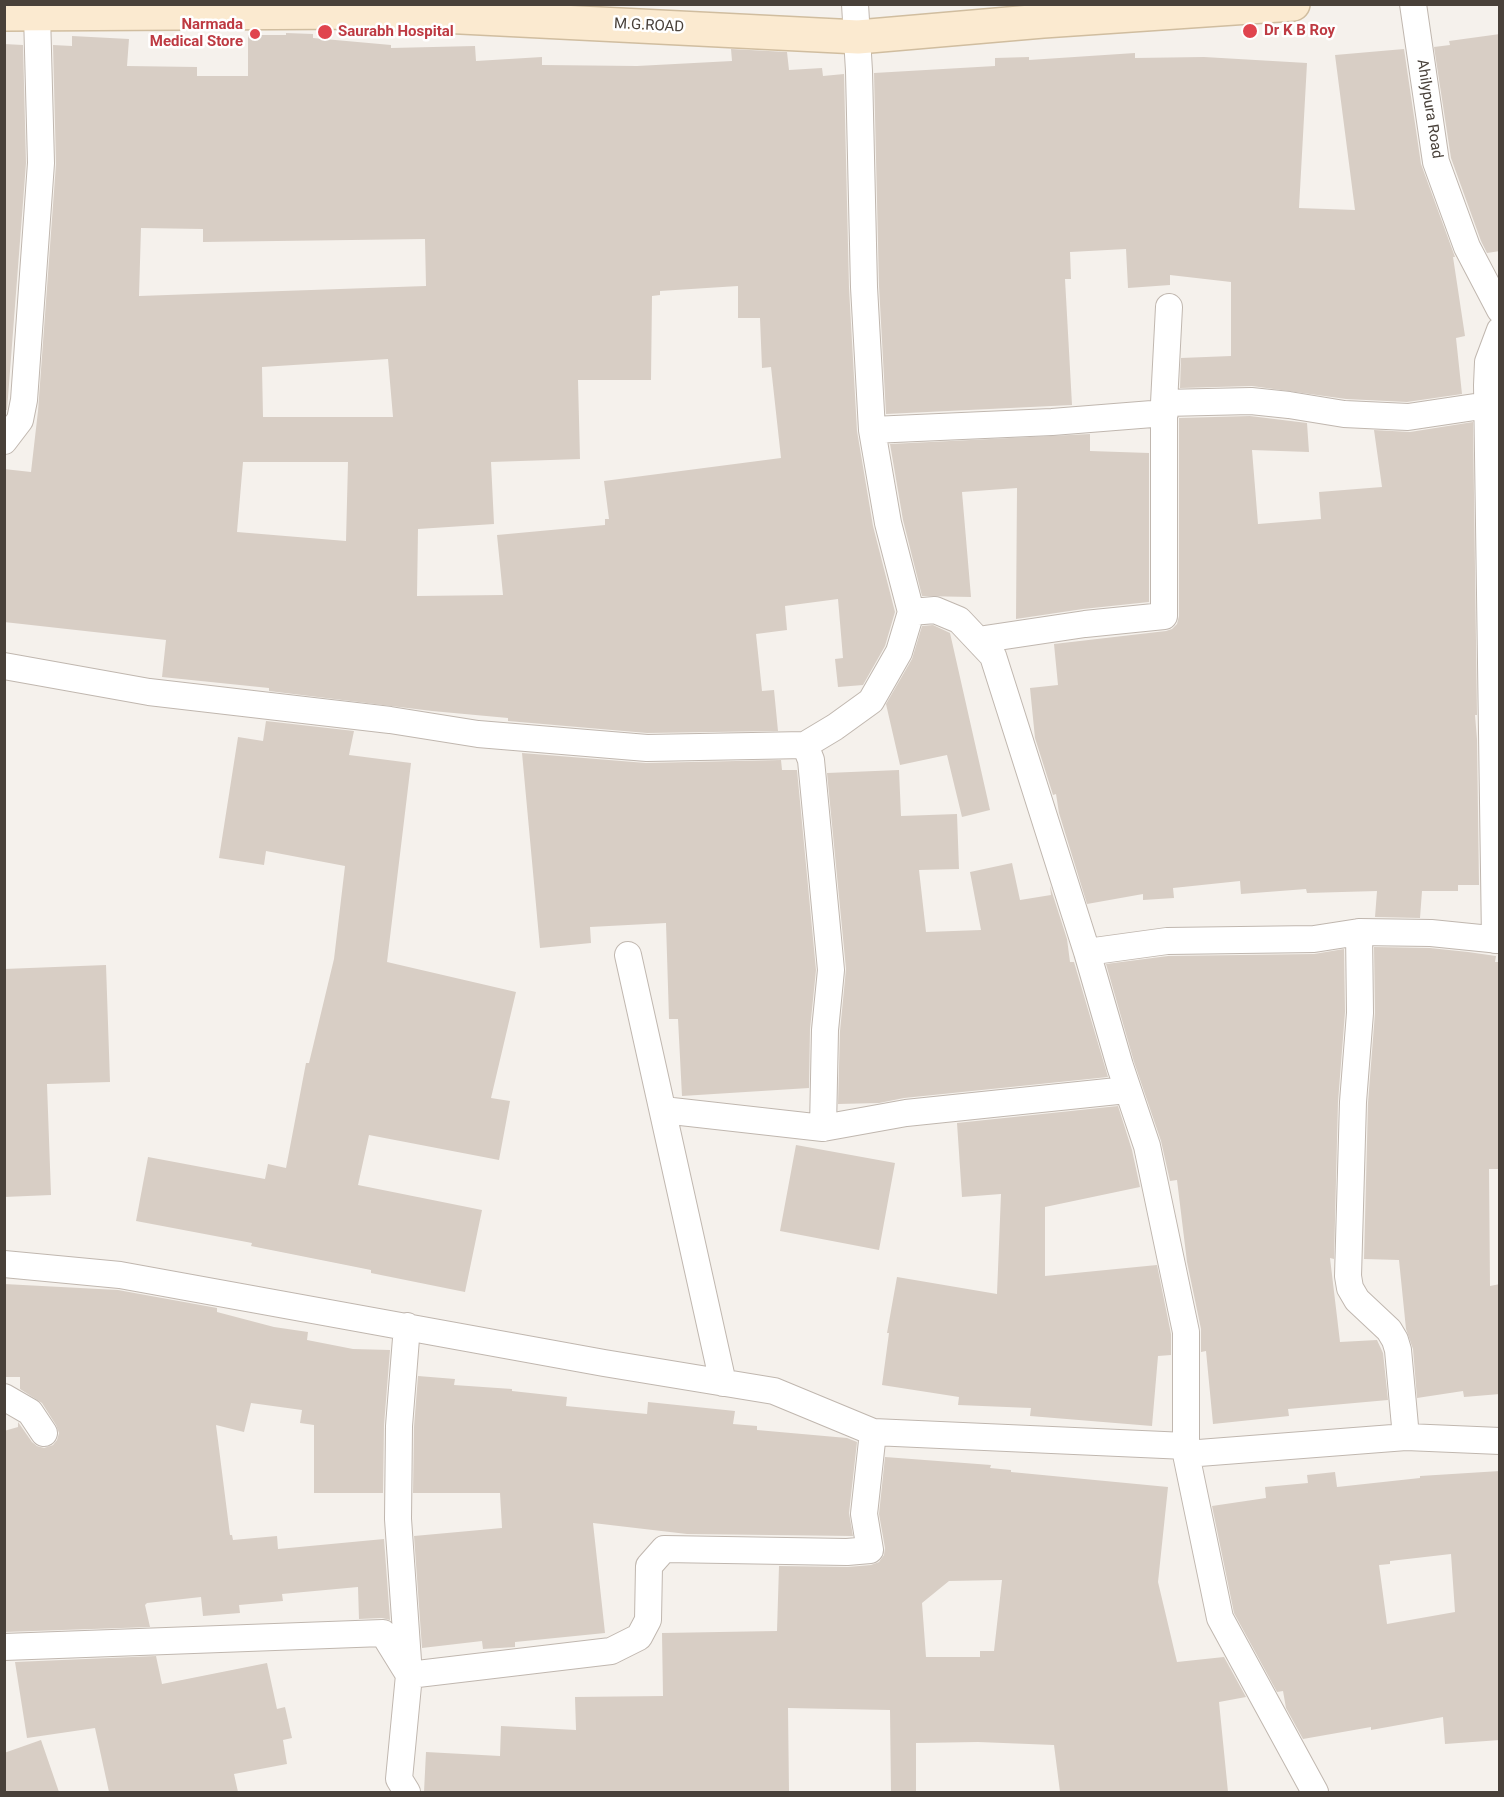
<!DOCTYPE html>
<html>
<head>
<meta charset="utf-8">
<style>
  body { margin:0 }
  #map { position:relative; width:1504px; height:1797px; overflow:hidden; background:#f5f1ec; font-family:Roboto,sans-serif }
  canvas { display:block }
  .frame { position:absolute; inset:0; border:6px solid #49413a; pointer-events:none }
</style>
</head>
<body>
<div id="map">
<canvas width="1504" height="1797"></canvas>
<div class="frame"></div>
</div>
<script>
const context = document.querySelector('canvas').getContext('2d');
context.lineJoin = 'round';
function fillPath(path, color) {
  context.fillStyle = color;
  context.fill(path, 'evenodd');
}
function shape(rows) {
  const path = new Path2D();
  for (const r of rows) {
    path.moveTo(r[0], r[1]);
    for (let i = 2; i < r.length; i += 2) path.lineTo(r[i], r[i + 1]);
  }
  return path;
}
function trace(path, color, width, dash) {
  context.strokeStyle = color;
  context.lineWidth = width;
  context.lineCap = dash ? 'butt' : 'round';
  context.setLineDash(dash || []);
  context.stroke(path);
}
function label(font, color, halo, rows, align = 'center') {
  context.font = font + ' Roboto,sans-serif';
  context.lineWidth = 5;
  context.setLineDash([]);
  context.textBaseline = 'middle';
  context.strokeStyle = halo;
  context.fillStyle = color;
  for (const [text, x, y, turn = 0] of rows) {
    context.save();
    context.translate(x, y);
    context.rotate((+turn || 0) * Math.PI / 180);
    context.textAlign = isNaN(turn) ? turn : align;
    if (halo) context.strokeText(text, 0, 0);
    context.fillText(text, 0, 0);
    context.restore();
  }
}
const building = shape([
  [286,33,313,34,313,38,391,45,391,48,475,46,476,61,542,57,542,65,637,66,732,61,731,49,787,52,789,70,822,68,823,76,844,74,849,288,857,431,873,526,895,612,885,646,863,685,838,687,835,659,843,658,838,599,785,606,787,630,756,634,762,691,774,690,778,731,647,733,508,721,508,718,432,711,269,691,269,688,162,677,166,640,4,622,4,469,31,472,38,411,56,164,53,45,72,46,72,36,129,39,127,66,197,67,197,76,248,76,248,35,286,35],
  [141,228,203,229,203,242,425,239,426,286,139,296],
  [738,286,738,318,760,318,762,368,771,367,781,458,604,481,609,519,605,519,605,525,497,535,503,595,417,596,418,529,494,524,491,462,580,459,578,380,651,380,652,296,660,295,660,291],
  [388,359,393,417,263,417,262,367],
  [243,462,348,462,346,541,237,532],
  [1500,34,1500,251,1487,253,1481,241,1451,158,1434,47,1450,45,1449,41],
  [4,44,23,45,26,163,7,410,4,410],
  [1404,49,1421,164,1455,257,1453,257,1465,336,1456,338,1462,394,1407,402,1346,399,1252,386,1180,388,1181,358,1231,356,1231,282,1170,275,1170,285,1128,288,1126,249,1070,252,1071,279,1065,279,1072,405,886,414,879,286,874,73,995,66,995,58,1029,57,1029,60,1135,53,1135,58,1204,57,1307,63,1299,208,1355,210,1335,55],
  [1250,416,1307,423,1309,452,1252,450,1258,524,1321,519,1319,492,1382,487,1374,430,1410,432,1473,422,1477,715,1475,715,1477,739,1479,885,1458,885,1458,891,1422,891,1420,918,1375,917,1377,891,1307,893,1306,889,1241,894,1240,881,1173,888,1174,898,1143,900,1143,894,1087,904,1059,813,1056,794,1053,795,1035,738,1030,688,1058,685,1054,644,1166,631,1172,629,1177,624,1179,616,1179,418],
  [1090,434,1090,451,1149,453,1149,602,1083,609,1016,619,1017,488,962,492,971,597,922,596,903,520,890,444],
  [933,625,950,633,990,810,962,817,947,755,900,765,886,704,912,659,922,626],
  [266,721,354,731,349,755,411,763,387,962,516,992,491,1098,510,1101,499,1160,369,1135,358,1185,482,1210,465,1292,371,1273,371,1270,251,1246,252,1243,136,1221,148,1157,265,1179,268,1164,286,1168,306,1063,309,1063,334,959,345,866,266,851,264,865,219,858,238,737,263,741],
  [522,753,646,763,781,760,782,770,797,770,816,970,810,1029,809,1088,682,1096,678,1019,669,1019,666,923,590,927,591,943,540,948],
  [899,770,901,816,957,814,959,869,919,870,926,932,981,930,970,872,1012,863,1020,900,1051,895,1050,886,1067,939,1070,962,1074,962,1108,1077,904,1098,879,1103,838,1104,840,1031,846,969,827,773],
  [1374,947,1430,948,1468,952,1496,956,1495,962,1500,962,1500,1169,1489,1169,1490,1286,1500,1284,1500,1394,1464,1397,1463,1391,1417,1398,1413,1349,1406,1329,1399,1260,1364,1259,1368,1103,1375,1013],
  [1344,949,1345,1012,1338,1102,1334,1259,1330,1258,1340,1342,1377,1340,1383,1353,1388,1400,1288,1409,1289,1416,1213,1424,1206,1351,1201,1352,1201,1329,1187,1262,1177,1180,1170,1181,1161,1141,1134,1062,1106,964,1168,956,1314,954],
  [106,965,110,1082,47,1084,51,1195,4,1197,4,969],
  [1118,1106,1132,1150,1140,1187,1045,1207,1045,1276,1157,1265,1171,1334,1171,1355,1158,1356,1152,1426,1030,1416,1031,1408,958,1405,959,1397,882,1385,889,1333,887,1333,897,1277,997,1294,1001,1194,962,1197,957,1123],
  [796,1145,895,1163,879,1250,780,1231],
  [4,1284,118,1290,217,1308,217,1312,274,1327,308,1332,307,1340,353,1349,390,1350,384,1425,383,1493,314,1493,314,1425,300,1423,302,1410,251,1403,244,1432,216,1425,230,1535,232,1535,233,1540,277,1536,278,1549,384,1539,390,1620,382,1618,359,1619,358,1587,282,1594,283,1601,239,1605,240,1613,203,1616,201,1597,147,1603,145,1605,150,1627,4,1632,4,1431,18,1427,18,1422,32,1442,37,1446,44,1448,53,1445,57,1440,59,1433,56,1425,42,1403,20,1389,20,1377,4,1377],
  [418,1376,455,1379,454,1385,512,1389,512,1391,567,1397,566,1406,647,1414,648,1402,735,1411,733,1424,757,1426,757,1430,847,1438,857,1442,849,1513,853,1536,687,1534,593,1523,605,1633,515,1642,515,1647,483,1649,482,1641,422,1648,414,1536,502,1528,500,1493,413,1493,414,1427],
  [885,1457,991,1465,990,1468,1011,1470,1011,1472,1168,1487,1158,1582,1177,1662,1224,1657,1246,1697,1219,1702,1228,1792,1060,1792,1054,1745,978,1742,916,1743,916,1792,891,1792,890,1710,788,1708,789,1792,424,1792,426,1752,500,1756,501,1726,576,1730,575,1697,663,1696,662,1633,777,1631,779,1566,848,1567,871,1565,879,1562,884,1555,885,1548,879,1514],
  [1002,1580,994,1651,980,1651,980,1657,926,1657,922,1603,949,1581],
  [1500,1471,1500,1740,1445,1744,1443,1717,1371,1730,1371,1727,1303,1739,1286,1708,1283,1691,1277,1692,1234,1613,1212,1506,1266,1498,1265,1487,1308,1483,1307,1475,1335,1472,1337,1487,1420,1478,1420,1476],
  [1451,1554,1455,1612,1387,1624,1379,1565,1390,1564,1390,1561],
  [156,1656,162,1684,267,1663,277,1709,285,1707,292,1738,283,1740,287,1764,234,1774,238,1792,109,1792,95,1728,27,1738,15,1662],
  [41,1740,59,1792,4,1792,4,1753]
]);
const street = shape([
  [1413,4,1436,162,1467,247,1500,310],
  [1164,403,1251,401,1289,405,1344,414,1408,417,1488,405],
  [872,430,1052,422,1165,413],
  [4,441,20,420,24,400,41,163,37,14],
  [911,612,935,610,959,620,993,656,1087,952,1120,1066,1147,1146,1186,1332,1186,1454,1220,1618,1315,1792],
  [978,640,1085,624,1164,616,1164,403,1169,307],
  [4,666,149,692,390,720,478,734,647,748,805,745,835,727,871,701,899,652,911,612,888,523,872,430,864,287,859,71,855,4],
  [805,745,811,760,831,970,825,1030,823,1128],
  [1359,932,1360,1013,1353,1102,1348,1276,1350,1288,1357,1300,1389,1330,1395,1340,1398,1350,1406,1437],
  [1495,940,1487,385,1488,362,1500,330],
  [1087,952,1167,941,1314,939,1359,932,1431,933,1500,940],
  [628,955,723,1383],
  [663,1110,823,1128,906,1113,1127,1090],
  [4,1264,120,1275,604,1363,774,1391,873,1432,1186,1446],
  [4,1397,30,1412,44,1433],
  [1186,1454,1406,1437,1500,1441],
  [4,1647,383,1633,409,1675,611,1651,639,1637,648,1620,649,1566,664,1549,847,1552,870,1550,864,1514,873,1432],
  [407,1792,399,1779,409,1675,398,1519,399,1426,407,1326]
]);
const secondary = shape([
  [4,14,362,12,858,37,1043,21,1293,4]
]);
const markers = [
  [1250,31,8,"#e0444e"],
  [325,32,8,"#e0444e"],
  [255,34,6,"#e0444e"]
];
const healthNames = [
  ["Narmada",243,25,"right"],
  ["Medical Store",243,42,"right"],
  ["Dr K B Roy",1264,31],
  ["Saurabh Hospital",338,32]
];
const streetNames = [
  ["M.G.ROAD",649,26,3],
  ["Ahilypura Road",1429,109,81]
];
fillPath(building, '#d8cec5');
trace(street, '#c0b7af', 28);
trace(secondary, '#d0bd9f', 36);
trace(street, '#fff', 26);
trace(secondary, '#fbead0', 33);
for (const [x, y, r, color] of markers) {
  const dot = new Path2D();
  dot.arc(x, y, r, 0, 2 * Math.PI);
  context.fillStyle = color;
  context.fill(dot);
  trace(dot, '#fff', 2);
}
label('bold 15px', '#be3a42', '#fff', healthNames, 'left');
label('15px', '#49413a', '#fff', streetNames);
</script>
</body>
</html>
